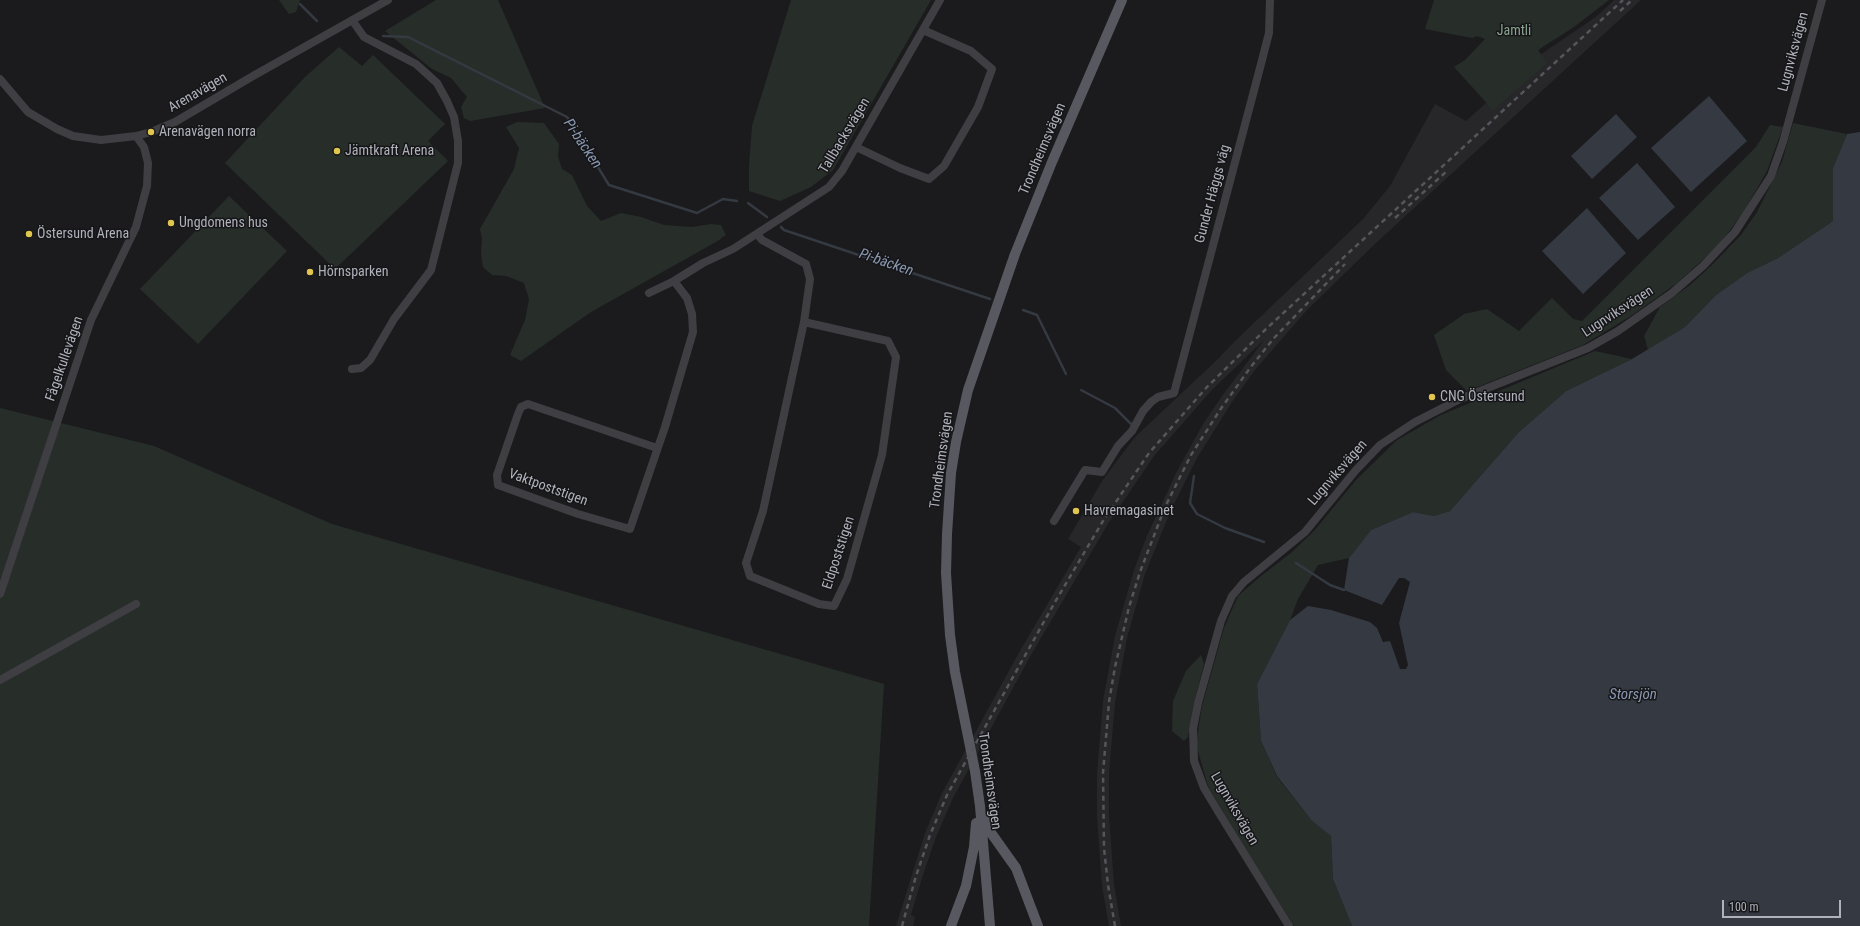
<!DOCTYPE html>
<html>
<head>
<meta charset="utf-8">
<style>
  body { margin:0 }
  #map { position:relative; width:1860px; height:926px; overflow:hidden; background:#1b1b1d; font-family:"Roboto Condensed",sans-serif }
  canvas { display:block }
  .scale { position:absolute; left:1722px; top:900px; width:119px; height:18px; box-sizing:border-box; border:2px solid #afb1bb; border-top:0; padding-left:5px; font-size:12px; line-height:14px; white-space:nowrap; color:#afb1bb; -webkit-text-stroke:3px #161618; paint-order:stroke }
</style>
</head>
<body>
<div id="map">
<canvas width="1860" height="926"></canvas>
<div class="scale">100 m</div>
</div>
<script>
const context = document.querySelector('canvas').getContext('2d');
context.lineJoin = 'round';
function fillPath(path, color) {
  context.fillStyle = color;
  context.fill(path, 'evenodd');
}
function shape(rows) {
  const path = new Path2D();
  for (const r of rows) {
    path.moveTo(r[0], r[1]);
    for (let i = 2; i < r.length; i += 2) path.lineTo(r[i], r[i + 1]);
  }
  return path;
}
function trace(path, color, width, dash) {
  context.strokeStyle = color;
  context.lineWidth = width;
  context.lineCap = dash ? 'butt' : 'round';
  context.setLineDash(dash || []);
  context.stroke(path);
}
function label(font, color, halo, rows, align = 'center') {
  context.font = font + ' "Roboto Condensed",sans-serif';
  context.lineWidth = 3;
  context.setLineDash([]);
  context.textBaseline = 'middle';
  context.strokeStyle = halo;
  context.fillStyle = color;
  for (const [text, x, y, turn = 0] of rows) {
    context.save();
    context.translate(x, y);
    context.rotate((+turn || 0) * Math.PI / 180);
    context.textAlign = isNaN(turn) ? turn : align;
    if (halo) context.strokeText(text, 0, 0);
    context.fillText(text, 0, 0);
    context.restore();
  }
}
const built = shape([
  [1614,0,1641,0,1376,243,1307,310,1254,371,1232,402,1197,458,1171,510,1145,574,1127,638,1115,703,1109,773,1109,816,1114,884,1121,926,1109,926,1102,886,1097,816,1097,773,1103,701,1115,636,1134,570,1146,538,1176,473,1203,424,1222,396,1264,340,1211,391,1154,456,1108,524,1031,655,953,798,936,837,922,878,911,915,915,917,913,926,896,926,925,833,942,793,1021,649,1081,547,1068,539,1102,481,1135,437,1218,359,1235,341,1363,219,1390,186,1435,104,1466,121,1537,57,1597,16]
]);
const green = shape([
  [279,0,300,0,296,12,289,14],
  [436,0,498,0,545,108,470,121,464,118,461,107,467,97,451,78,432,69,385,31],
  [791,0,931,0,833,170,811,187,780,201,749,191,749,166,752,126],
  [1434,0,1609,0,1574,27,1538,50,1547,63,1493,110,1454,67,1465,60,1485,39,1477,36,1472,38,1425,29],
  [339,47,362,66,373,55,445,124,428,141,448,161,335,269,225,163,305,77],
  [517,122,544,123,559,144,558,157,562,169,572,175,587,206,601,221,621,213,641,217,664,225,692,227,711,224,721,225,726,235,716,242,591,312,521,361,510,355,525,320,529,299,524,283,506,276,492,275,483,267,481,254,482,239,480,229,514,169,519,148,506,127],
  [1793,123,1847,134,1833,168,1833,221,1778,258,1747,273,1716,295,1685,327,1648,350,1644,336,1660,307,1690,285,1712,265,1741,235,1757,212,1782,162],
  [1770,125,1783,127,1767,171,1743,213,1718,246,1677,283,1634,314,1583,345,1467,391,1446,370,1434,335,1464,314,1487,309,1519,331,1552,298,1573,319,1582,321,1756,147],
  [229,196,287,251,198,344,140,289],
  [1595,351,1632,359,1566,391,1518,433,1450,511,1434,516,1413,512,1371,530,1349,558,1318,565,1298,599,1290,620,1257,684,1261,741,1277,777,1312,821,1331,836,1333,879,1352,926,1294,926,1244,848,1208,786,1196,744,1202,706,1224,628,1238,596,1261,576,1291,553,1315,530,1356,480,1397,440,1441,415],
  [0,408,154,446,332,524,884,684,869,926,0,926],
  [1201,655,1204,664,1193,707,1188,737,1184,741,1172,731,1173,701,1186,671]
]);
const water = shape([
  [1709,96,1747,141,1691,192,1651,148],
  [1616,114,1637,137,1592,179,1571,156],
  [1860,132,1860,926,1352,926,1333,879,1331,836,1312,821,1277,776,1261,741,1257,684,1290,620,1308,606,1331,610,1370,622,1377,628,1383,642,1390,641,1400,669,1406,669,1408,665,1399,623,1410,582,1404,578,1399,578,1382,605,1344,590,1349,558,1371,530,1413,512,1434,516,1450,511,1518,433,1566,391,1632,359,1685,327,1716,295,1747,273,1778,258,1833,221,1833,168,1847,134],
  [1637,163,1675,207,1638,240,1599,198],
  [1587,208,1626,253,1583,294,1542,251]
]);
const stream = shape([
  [300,4,317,21],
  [383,36,408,37,567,117,609,185,697,213,723,199,737,201],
  [748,203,767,217],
  [781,227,784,230,990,299],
  [1023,310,1037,315,1066,374],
  [1081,390,1115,408,1131,424],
  [1194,476,1190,503,1197,514,1225,528,1264,542],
  [1296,563,1330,585,1344,590]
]);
const minor = shape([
  [352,20,364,37,416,64,437,83,447,101,454,117,458,141,458,163,431,270,394,319,370,360,361,368,352,369],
  [0,79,28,112,57,129,73,136,101,140,136,136,151,132,175,122,253,76,388,0],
  [856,147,900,168,929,179,944,166,978,107,992,69,971,51,923,30],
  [757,234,762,240,806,264,810,279,804,322,763,511,746,563,750,576,819,604,834,606,847,579,882,455,896,357,888,341,804,322],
  [649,293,674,281,703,263,733,249,829,187,842,171,940,0],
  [657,448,528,404,521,407,518,414,497,475,498,485,578,514,630,529,665,427,693,332,692,314,687,298,674,281],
  [1054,521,1085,470,1102,472,1118,446,1132,431,1143,411,1151,402,1158,397,1174,393,1261,64,1269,33,1270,0],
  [0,594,91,320,136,227,147,186,148,163,144,147,136,136],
  [0,680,136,604],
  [1289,926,1219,813,1204,788,1194,761,1193,729,1198,703,1221,621,1232,596,1244,582,1305,532,1356,470,1380,445,1415,422,1460,399,1588,348,1618,331,1672,293,1703,266,1735,232,1771,176,1783,142,1822,0]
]);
const major = shape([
  [984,817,989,830,1016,868,1038,926],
  [951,926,966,886,974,847,976,823],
  [990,926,980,806,975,771,955,672,950,635,946,573,947,534,951,473,956,442,968,390,1015,254,1052,162,1122,0]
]);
const rail = shape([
  [1620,11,1632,0],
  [1395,218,1447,171],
  [902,926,916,876,930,835,947,795,1055,602,1103,521,1149,453,1207,387,1266,329,1623,0],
  [1115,926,1108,885,1104,848,1103,773,1109,702,1115,667,1129,607,1140,572,1165,507,1191,455,1220,410,1250,368,1274,338,1345,264]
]);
const markers = [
  [151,132,4,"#e0c64f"],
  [337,151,4,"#e0c64f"],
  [171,223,4,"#e0c64f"],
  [29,234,4,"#e0c64f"],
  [310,272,4,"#e0c64f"],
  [1432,397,4,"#e0c64f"],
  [1076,511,4,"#e0c64f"]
];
const parkNames = [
  ["Jamtli",1514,31]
];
const streetNames = [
  ["Lugnviksvägen",1794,52,-75],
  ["Arenavägen",198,93,-30],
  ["Tallbacksvägen",845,136,-59],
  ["Trondheimsvägen",1043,149,-67],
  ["Gunder Häggs väg",1213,194,-75],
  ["Lugnviksvägen",1618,312,-33],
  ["Fågelkullevägen",65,359,-71],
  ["Trondheimsvägen",942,460,-82],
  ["Lugnviksvägen",1338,473,-49],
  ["Vaktpoststigen",548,488,20],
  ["Eldpoststigen",839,553,-72],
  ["Trondheimsvägen",989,781,82],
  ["Lugnviksvägen",1234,809,60]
];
const poiNames = [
  ["Arenavägen norra",159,132],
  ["Jämtkraft Arena",345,151],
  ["Ungdomens hus",179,223],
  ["Östersund Arena",37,234],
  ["Hörnsparken",318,272],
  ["CNG Östersund",1440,397],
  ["Havremagasinet",1084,511]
];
const waterNames = [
  ["Pi-bäcken",582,144,56],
  ["Pi-bäcken",886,263,19],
  ["Storsjön",1633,695]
];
fillPath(built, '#27272a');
fillPath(green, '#272e29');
fillPath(water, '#343942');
trace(stream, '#343942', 2.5);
trace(minor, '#3e3e43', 8);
trace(major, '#585960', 10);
trace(rail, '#55565c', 2.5, [5, 4]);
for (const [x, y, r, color] of markers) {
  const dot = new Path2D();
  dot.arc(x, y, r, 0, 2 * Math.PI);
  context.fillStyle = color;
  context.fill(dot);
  trace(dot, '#161618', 1.5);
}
label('14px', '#88a48e', '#161618', parkNames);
label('14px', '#afb1bb', '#161618', streetNames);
label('14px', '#afb1bb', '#161618', poiNames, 'left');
label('italic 15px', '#8a99b2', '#161618', waterNames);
</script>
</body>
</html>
